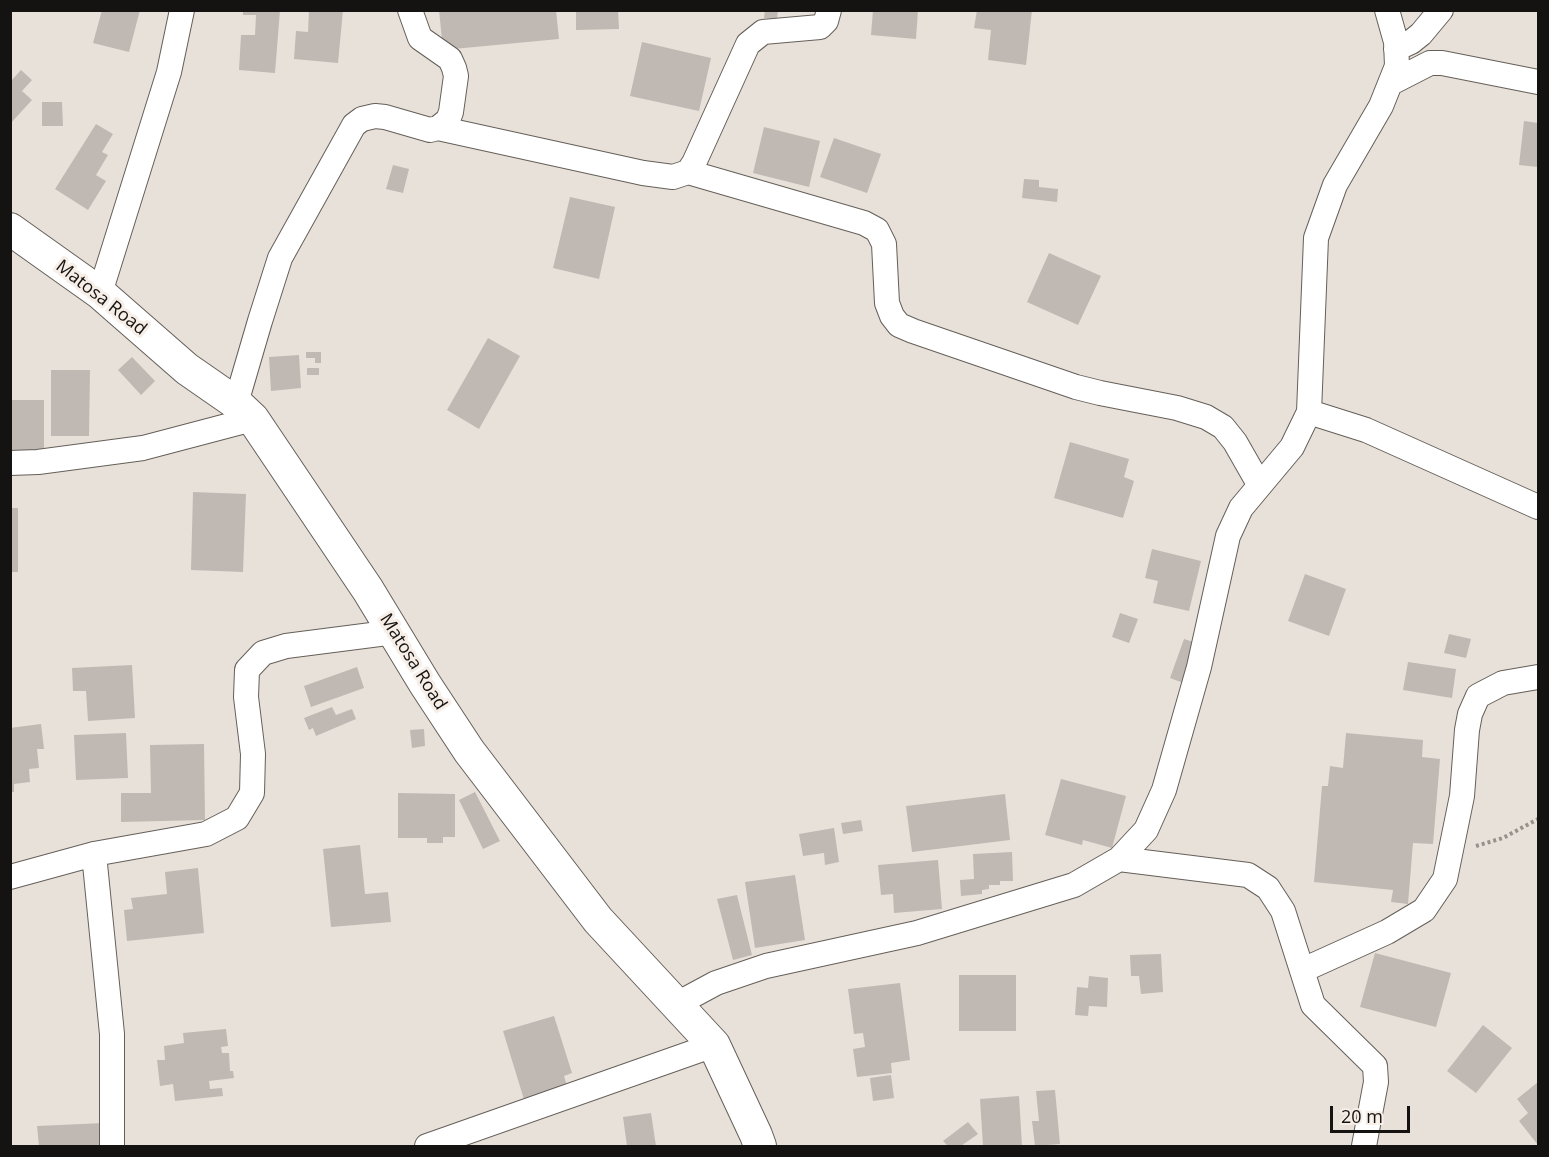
<!DOCTYPE html>
<html>
<head>
<meta charset="utf-8">
<style>
  body { margin:0 }
  #map { position:relative; width:1549px; height:1157px; overflow:hidden; background:#e8e1da; font-family:"Open Sans",sans-serif }
  canvas { display:block }
  .frame { position:absolute; inset:0; border:12px solid #151311; pointer-events:none }
  .scale { position:absolute; left:1330px; top:1106px; width:80px; height:27px; box-sizing:border-box; border:3px solid #151311; border-top:0; padding-left:8px; font-size:18px; line-height:21px; white-space:nowrap; color:#151311; -webkit-text-stroke:4px #f6eee7; paint-order:stroke }
</style>
</head>
<body>
<div id="map">
<canvas width="1549" height="1157"></canvas>
<div class="frame"></div>
<div class="scale">20 m</div>
</div>
<script>
const context = document.querySelector('canvas').getContext('2d');
context.lineJoin = 'round';
function fillPath(path, color) {
  context.fillStyle = color;
  context.fill(path, 'evenodd');
}
function shape(rows) {
  const path = new Path2D();
  for (const r of rows) {
    path.moveTo(r[0], r[1]);
    for (let i = 2; i < r.length; i += 2) path.lineTo(r[i], r[i + 1]);
  }
  return path;
}
function trace(path, color, width, dash) {
  context.strokeStyle = color;
  context.lineWidth = width;
  context.lineCap = dash ? 'butt' : 'round';
  context.setLineDash(dash || []);
  context.stroke(path);
}
function label(font, color, halo, rows, align = 'center') {
  context.font = font + ' "Open Sans",sans-serif';
  context.lineWidth = 6;
  context.setLineDash([]);
  context.textBaseline = 'middle';
  context.strokeStyle = halo;
  context.fillStyle = color;
  for (const [text, x, y, turn = 0] of rows) {
    context.save();
    context.translate(x, y);
    context.rotate((+turn || 0) * Math.PI / 180);
    context.textAlign = isNaN(turn) ? turn : align;
    if (halo) context.strokeText(text, 0, 0);
    context.fillText(text, 0, 0);
    context.restore();
  }
}
const building = shape([
  [102,10,140,10,129,52,93,43],
  [243,10,280,10,275,73,239,70,241,35,255,35,256,15,243,15],
  [309,10,343,10,338,63,294,59,296,31,308,32],
  [439,10,556,10,559,39,443,50],
  [576,10,618,10,619,29,576,30],
  [765,10,778,10,777,19,764,18],
  [873,10,918,10,916,39,871,35],
  [977,10,1032,10,1026,65,988,60,991,30,974,28],
  [642,42,711,58,699,111,630,96],
  [21,70,32,80,22,91,32,100,10,124,10,82],
  [42,102,62,102,63,126,42,126],
  [1524,121,1538,123,1538,167,1519,165],
  [96,124,113,134,102,152,108,155,96,175,106,181,88,210,55,189],
  [764,127,820,141,809,187,753,173],
  [834,138,881,154,867,193,820,177],
  [393,165,409,169,403,193,386,189],
  [1024,179,1039,180,1039,187,1058,189,1057,202,1022,198],
  [570,197,615,207,599,279,553,268],
  [1049,253,1101,276,1078,325,1027,302],
  [488,338,520,356,479,429,447,410],
  [306,352,321,352,321,363,315,363,315,358,306,358],
  [299,355,301,388,271,391,269,357],
  [132,357,155,381,141,395,118,370],
  [307,368,319,368,319,375,307,375],
  [51,370,90,370,89,436,51,436],
  [10,400,44,400,44,454,11,454],
  [1070,442,1129,459,1124,477,1134,481,1123,518,1054,498],
  [193,492,246,494,243,572,191,570],
  [10,508,18,508,18,572,10,572],
  [1152,549,1201,561,1189,611,1153,603,1158,581,1145,578],
  [1305,574,1346,589,1329,636,1288,621],
  [1120,613,1138,619,1129,643,1112,637],
  [1449,634,1471,639,1466,658,1444,653],
  [1184,639,1200,644,1186,684,1170,678],
  [1408,662,1456,669,1452,698,1403,690],
  [132,665,135,718,88,721,86,691,73,691,72,668],
  [357,667,364,688,311,707,304,686],
  [332,707,336,715,352,709,356,719,316,736,313,728,309,730,304,718],
  [41,724,44,749,37,749,39,768,29,769,30,782,14,784,14,792,10,792,10,728],
  [424,729,425,746,412,748,410,730],
  [126,733,128,778,76,780,74,735],
  [1346,733,1423,740,1422,757,1440,759,1433,844,1413,843,1408,904,1391,902,1393,890,1314,882,1322,786,1328,786,1330,766,1343,768],
  [204,744,205,820,121,822,121,793,151,793,150,745],
  [1061,779,1126,796,1112,848,1083,840,1082,845,1045,835],
  [475,792,500,841,483,849,459,800],
  [398,793,455,794,455,837,443,837,443,843,427,843,427,838,398,838],
  [1005,794,1010,840,912,852,906,806],
  [861,820,863,831,843,834,841,823],
  [834,828,839,862,825,865,824,853,803,856,799,834],
  [360,845,365,894,388,892,391,922,331,927,323,849],
  [1012,852,1013,881,1000,881,1000,885,989,885,989,889,982,890,982,894,961,896,960,880,974,879,973,854],
  [938,860,942,909,894,913,893,894,881,895,878,865],
  [198,868,204,933,127,941,124,910,133,909,131,898,167,894,165,872],
  [795,875,805,940,755,948,745,882],
  [737,895,752,955,733,960,717,899],
  [1375,953,1451,973,1436,1027,1360,1007],
  [1161,954,1163,992,1141,994,1139,976,1131,976,1130,955],
  [959,975,1016,975,1016,1031,959,1031],
  [1089,976,1108,978,1107,1007,1089,1006,1088,1016,1075,1015,1077,987,1088,988],
  [900,983,910,1060,891,1063,892,1073,857,1077,853,1049,865,1047,863,1033,854,1034,848,989],
  [554,1016,572,1073,564,1076,569,1093,526,1106,503,1031],
  [1483,1025,1512,1048,1476,1093,1447,1071],
  [226,1029,228,1046,221,1047,222,1053,229,1053,230,1071,233,1071,234,1078,209,1081,210,1089,222,1088,223,1096,175,1101,173,1084,160,1086,157,1060,165,1060,164,1046,184,1043,183,1033],
  [891,1075,894,1098,873,1101,870,1078],
  [1538,1082,1538,1145,1519,1121,1528,1113,1517,1099],
  [1055,1090,1060,1144,1035,1146,1032,1121,1039,1121,1036,1091],
  [1019,1096,1022,1146,983,1146,980,1099],
  [651,1113,656,1146,627,1146,623,1117],
  [968,1122,978,1134,961,1146,948,1146,943,1141],
  [104,1123,105,1146,39,1146,37,1126]
]);
const path = shape([
  [1476,846,1503,838,1538,819]
]);
const minor = shape([
  [1396,49,1411,42,1421,34,1441,10],
  [1391,83,1430,63,1442,63,1538,82],
  [438,128,643,173,673,177,688,172,694,163,748,44,763,32,820,27,826,21,829,10],
  [688,172,864,223,877,230,884,244,887,303,892,316,899,325,913,331,1076,387,1100,393,1177,408,1206,417,1223,427,1235,442,1259,484],
  [100,293,169,72,182,10],
  [236,403,260,321,280,258,354,125,362,119,375,116,385,117,430,130,438,128,448,120,451,112,456,76,454,68,450,59,420,38,410,10],
  [1309,412,1366,430,1538,507],
  [10,463,38,462,143,448,253,419],
  [94,854,112,1034,112,1146],
  [1119,859,1248,875,1268,888,1283,911,1313,1005,1375,1066,1376,1082,1364,1146],
  [10,877,94,854,206,834,237,818,252,793,253,754,246,697,247,670,263,653,286,646,395,632],
  [1303,970,1387,932,1424,910,1445,879,1462,796,1467,730,1470,714,1478,696,1503,683,1538,677],
  [677,1004,716,983,766,966,917,933,1074,885,1119,859,1146,830,1164,790,1199,667,1228,536,1241,508,1292,447,1309,412,1316,238,1335,185,1381,106,1397,66,1396,42,1387,10],
  [427,1146,714,1045]
]);
const tertiary = shape([
  [10,229,100,293,187,369,236,403,253,419,368,590,425,684,469,751,598,920,714,1045,756,1135,760,1146]
]);
const streetNames = [
  ["Matosa Road",101,298,38],
  ["Matosa Road",413,662,58]
];
fillPath(building, '#c0b8b2');
trace(minor, '#655f59', 26);
trace(tertiary, '#655f59', 34);
trace(path, '#96918c', 4, [3, 3]);
trace(minor, '#fff', 24);
trace(tertiary, '#fff', 32);
label('18px', '#151311', '#f6eee7', streetNames);
</script>
</body>
</html>
